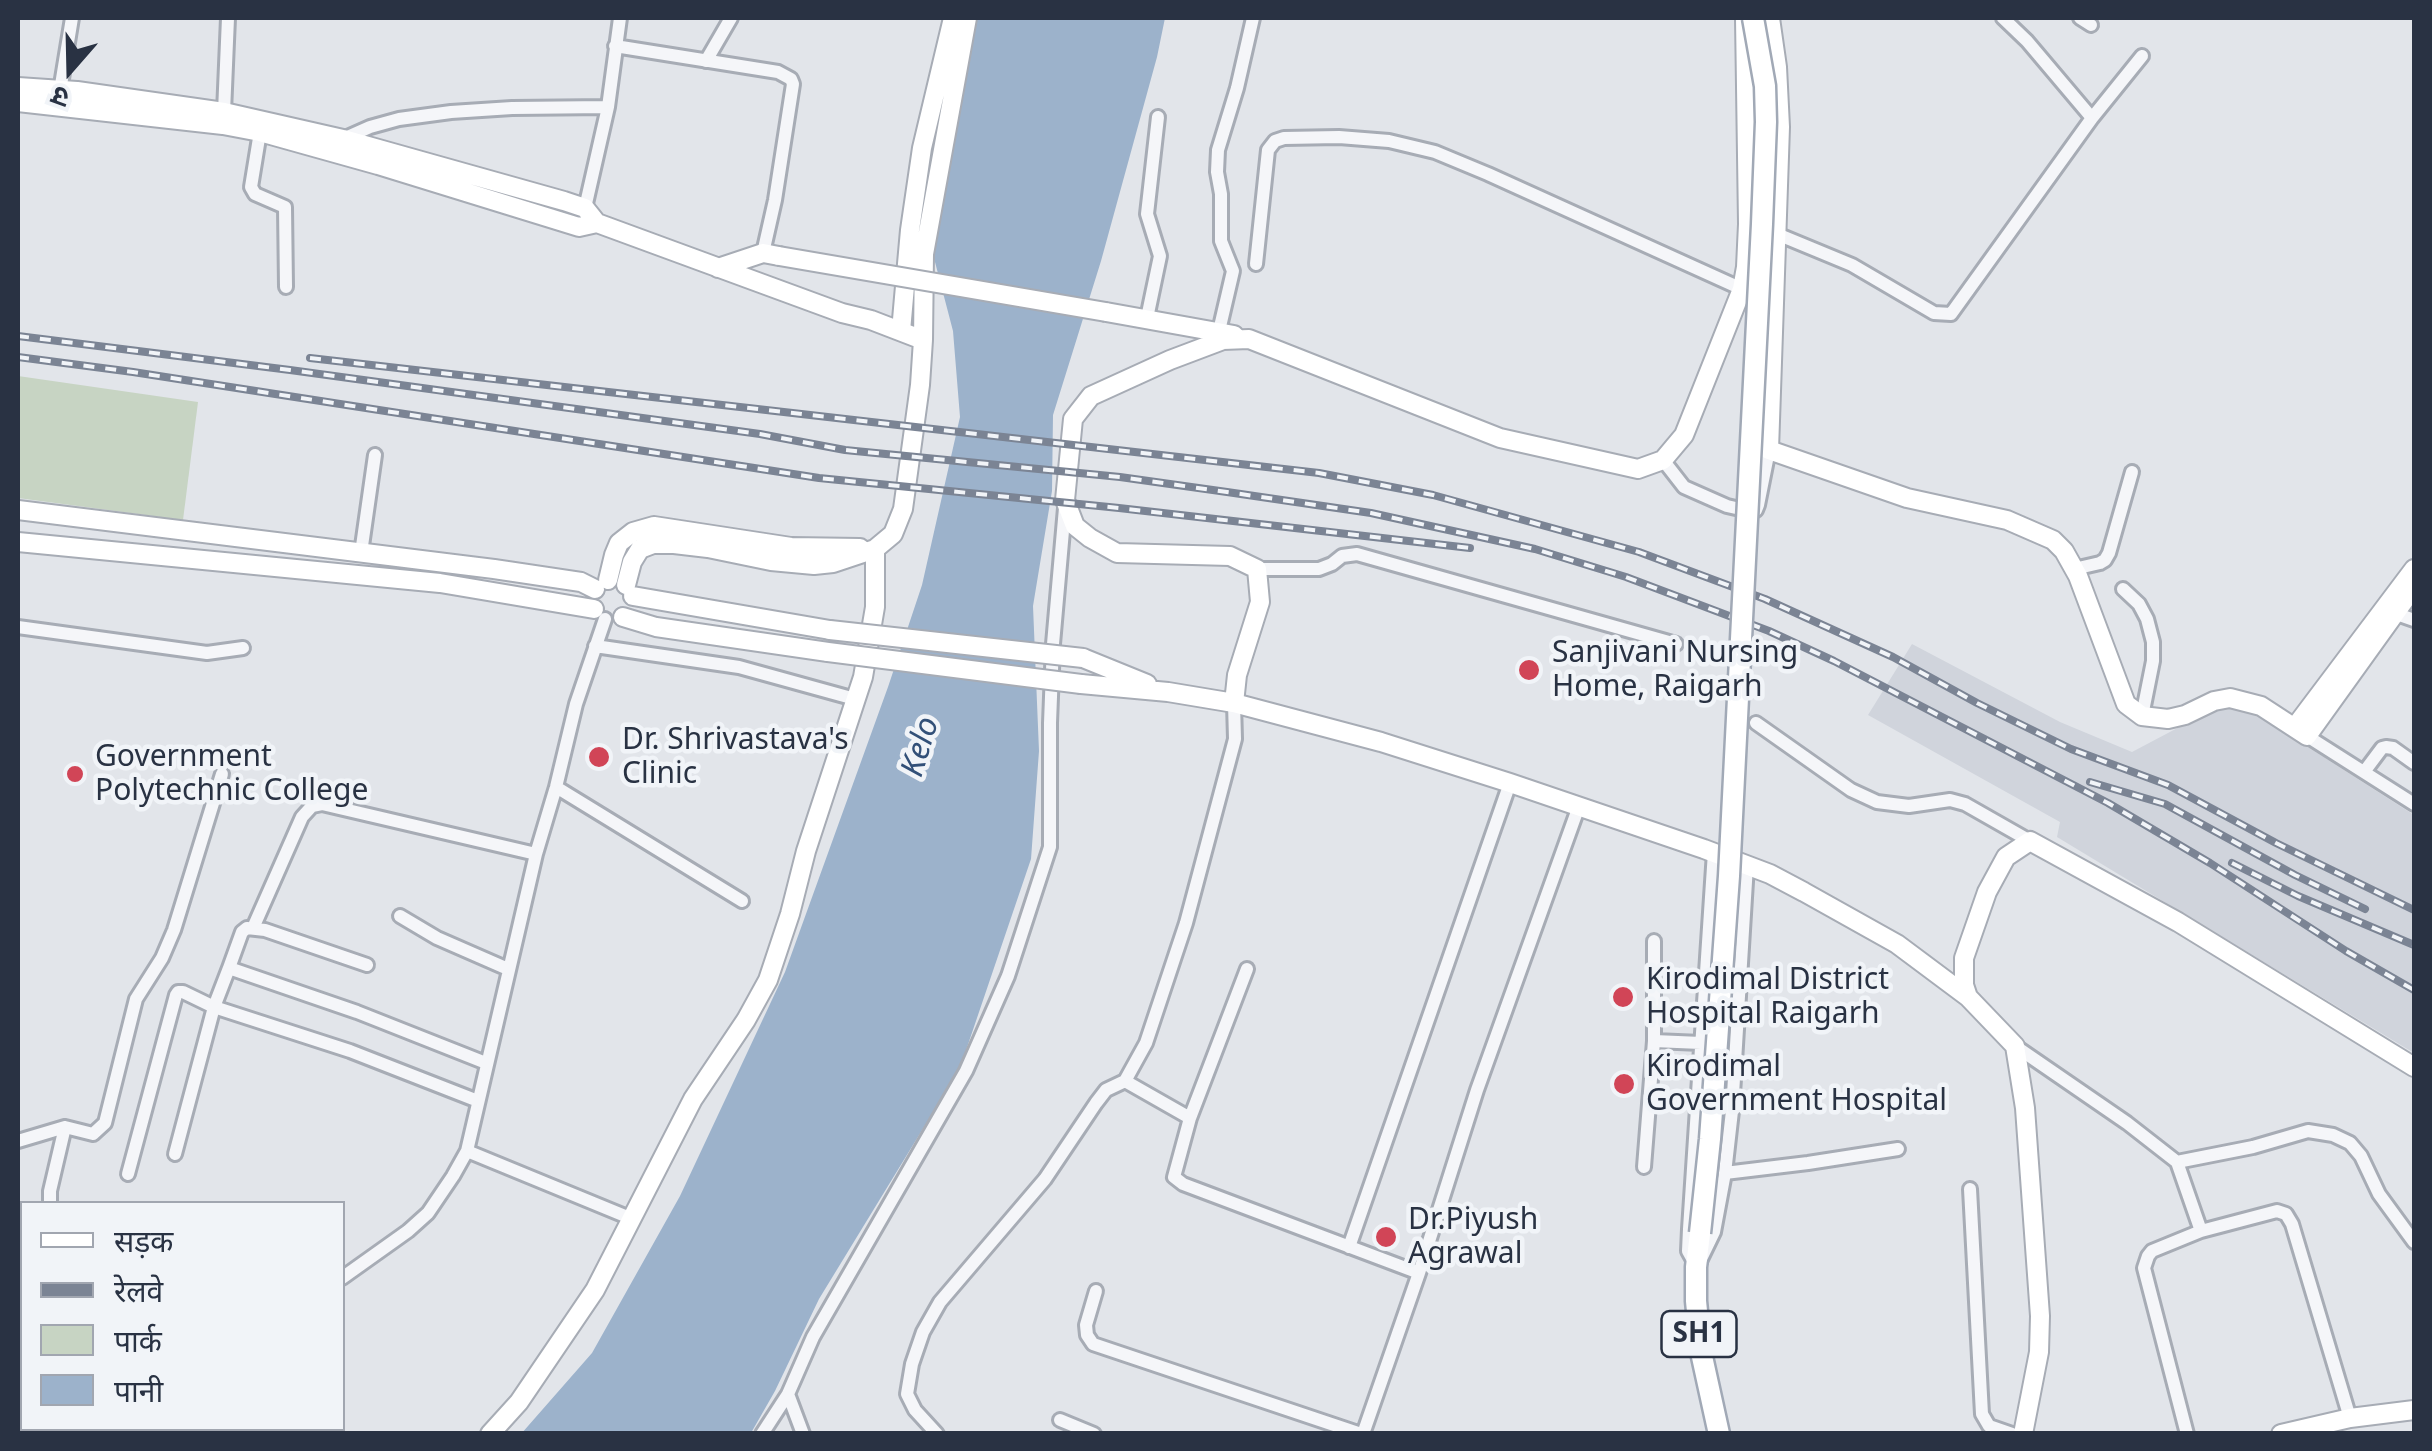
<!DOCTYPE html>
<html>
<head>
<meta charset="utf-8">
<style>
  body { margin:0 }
  #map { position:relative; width:2432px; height:1451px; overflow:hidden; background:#e2e5ea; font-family:"Noto Sans","Noto Sans Devanagari",sans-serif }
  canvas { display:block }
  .frame { position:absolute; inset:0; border:20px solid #293243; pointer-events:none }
  .legend { position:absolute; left:20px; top:1201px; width:325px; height:230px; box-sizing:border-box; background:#f1f4f8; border:2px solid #a1a6b0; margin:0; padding:12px 18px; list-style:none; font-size:30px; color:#293243 }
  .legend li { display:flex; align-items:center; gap:20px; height:50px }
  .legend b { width:50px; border:2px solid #a1a6b0 }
  .north { position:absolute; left:20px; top:20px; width:100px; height:100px; -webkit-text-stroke:8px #f1f4f8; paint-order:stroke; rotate:200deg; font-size:28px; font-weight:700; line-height:40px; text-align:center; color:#293243 }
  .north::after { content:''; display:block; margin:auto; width:35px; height:45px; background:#293243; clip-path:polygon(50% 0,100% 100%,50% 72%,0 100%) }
</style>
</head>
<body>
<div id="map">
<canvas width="2432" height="1451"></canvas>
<div class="frame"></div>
<ul class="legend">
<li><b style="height:12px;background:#fff"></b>सड़क</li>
<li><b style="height:12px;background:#7b8494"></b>रेलवे</li>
<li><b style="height:28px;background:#c7d4c3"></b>पार्क</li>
<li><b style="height:28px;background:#9cb2cb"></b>पानी</li>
</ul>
<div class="north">उ</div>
</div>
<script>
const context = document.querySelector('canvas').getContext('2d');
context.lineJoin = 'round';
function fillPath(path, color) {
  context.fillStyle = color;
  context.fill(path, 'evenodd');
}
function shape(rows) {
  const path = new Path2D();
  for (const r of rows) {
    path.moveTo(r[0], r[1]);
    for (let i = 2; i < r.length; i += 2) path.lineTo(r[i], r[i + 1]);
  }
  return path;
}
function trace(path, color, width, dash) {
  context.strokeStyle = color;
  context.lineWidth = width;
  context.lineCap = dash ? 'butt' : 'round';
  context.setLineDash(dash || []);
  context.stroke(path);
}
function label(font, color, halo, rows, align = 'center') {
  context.font = font + ' "Noto Sans",sans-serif';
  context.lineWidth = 9;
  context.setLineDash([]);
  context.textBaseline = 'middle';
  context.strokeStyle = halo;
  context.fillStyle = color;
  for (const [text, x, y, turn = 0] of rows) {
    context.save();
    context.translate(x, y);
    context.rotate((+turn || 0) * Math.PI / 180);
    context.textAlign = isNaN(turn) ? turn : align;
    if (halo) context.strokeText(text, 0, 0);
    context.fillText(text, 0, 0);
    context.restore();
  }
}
const built = shape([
  [1912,644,2060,722,2132,752,2221,705,2247,708,2414,815,2414,1053,2057,837,2060,822,1868,715]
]);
const green = shape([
  [18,376,198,402,183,520,18,498]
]);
const water = shape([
  [975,18,1165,18,1157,57,1101,261,1053,415,1052,491,1033,606,1039,751,1031,859,960,1068,819,1299,775,1391,751,1433,521,1434,592,1353,680,1196,785,972,888,687,922,585,960,417,953,331,929,239]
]);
const street = shape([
  [2003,18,2027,41,2092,118],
  [2080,18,2091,25],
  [615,46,778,72,791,79,793,84,775,200,763,253],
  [706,61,731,18],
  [60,91,72,18],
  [224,112,228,18],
  [260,132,251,187,255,194,285,207,286,287],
  [343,139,370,127,399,119,451,112,512,108,608,107],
  [585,208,608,107,620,18],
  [1777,234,1852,265,1934,313,1951,314,2092,118,2142,56],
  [1256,264,1268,150,1275,141,1284,138,1339,137,1389,141,1435,152,1488,174,1742,289],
  [1147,318,1160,256,1147,214,1158,117],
  [1219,331,1233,271,1221,241,1221,194,1217,172,1218,150,1237,88,1253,18],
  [1663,460,1684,487,1727,506,1749,511,1756,510,1758,505,1769,450],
  [361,553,375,455],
  [1257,569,1319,569,1332,564,1342,556,1357,554,1676,644],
  [2074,569,2100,563,2105,560,2109,553,2132,472],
  [2123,589,2139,604,2147,619,2153,642,2153,661,2142,716],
  [2394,613,2414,620],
  [18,627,207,653,243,648],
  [595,646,739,667,855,699],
  [1756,723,1851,790,1877,802,1909,806,1950,800,1965,804,2030,841],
  [2307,736,2414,804],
  [2364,772,2382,748,2386,747,2393,748,2414,763],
  [556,787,742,901],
  [400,916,437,938,508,969],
  [253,928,302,817,312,806,322,804,536,854],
  [229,968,242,932,247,928,265,930,367,965],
  [1247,969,1190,1118,1174,1177,1183,1184,1419,1273],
  [1654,1041,1701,1043],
  [2015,1046,2127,1123,2177,1162,2201,1231],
  [1125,1081,1190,1118],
  [18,1141,65,1127],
  [467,1151,630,1218],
  [175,1154,214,1007,350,1051,478,1101],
  [2177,1162,2253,1147,2308,1131,2333,1135,2350,1143,2361,1156,2379,1194,2414,1242],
  [1644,1167,1654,1041,1654,941],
  [1725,1173,1732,1111,1747,865],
  [128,1174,176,995,178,992,183,992,214,1007,229,968,357,1012,486,1063],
  [1970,1189,1982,1414,1989,1426,2012,1434],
  [50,1204,50,1191,65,1127,93,1134,105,1123,136,999,162,958,174,930,222,774],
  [1349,1247,1510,783],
  [1693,1260,1688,1251,1689,1229,1714,852],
  [1700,1261,1714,1232,1725,1173,1808,1163,1898,1149],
  [342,1278,408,1231,428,1213,453,1176,467,1151,536,854,556,787,576,704,605,619],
  [1096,1291,1086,1325,1087,1335,1093,1344,1361,1434],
  [18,1295,22,1277],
  [788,1394,803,1434],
  [1060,1420,1094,1434],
  [177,1428,181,1434],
  [45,1434,48,1428],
  [148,1434,151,1428],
  [762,1434,788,1394,813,1337,966,1071,1008,976,1050,847,1050,723,1053,644,1065,508],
  [937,1434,915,1410,907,1394,912,1364,923,1332,940,1302,1045,1179,1096,1103,1106,1090,1125,1081,1146,1043,1186,923,1235,739,1234,703],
  [1363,1434,1419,1273,1477,1090,1579,806],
  [2187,1434,2144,1268,2148,1256,2152,1251,2201,1231,2277,1211,2286,1214,2292,1224,2350,1418]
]);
const secondary = shape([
  [1770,18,1777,67,1780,127,1769,450,1907,498,2007,520,2053,540,2064,551,2078,576,2126,704,2142,716,2168,719,2185,715,2214,701,2230,698,2261,706,2307,736,2414,587],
  [18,87,77,91,224,112,343,139,564,201,585,208,597,223],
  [18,102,223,125,260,132,378,165,579,227,597,223,842,313,871,320,923,340,920,385,903,509,893,534,875,549,833,563,814,565,771,561,708,548,674,544,653,544,640,549,632,562,626,585],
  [718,268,763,253,779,256],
  [1106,312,1234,335],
  [901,331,910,230,922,148,953,18],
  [923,340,924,254,967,18],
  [18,510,494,569,581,582,595,589],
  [18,542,440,583,594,609],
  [608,580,614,555,619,543,633,532,654,526,791,547,860,548],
  [633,596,830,630],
  [623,617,656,627,828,652],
  [1083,658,1147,684],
  [1081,684,1168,692,1234,703,1381,742,1510,783,1704,849,1770,874,1804,892,1897,944,1968,997],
  [1234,703,1237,675,1260,602,1257,569,1230,556,1117,553,1090,538,1075,526,1065,500,1073,419,1091,396,1170,360,1223,340,1249,339,1500,438,1638,469,1663,460,1684,435,1742,289,1746,267,1748,224,1745,18],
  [2295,727,2414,569],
  [490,1434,519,1402,595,1290,693,1099,746,1020,768,980,790,914,806,851,863,677,875,607,875,549],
  [2023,1434,2039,1352,2040,1316,2025,1108,2015,1046,1968,997,1964,985,1964,958,1987,892,2006,857,2030,841,2178,922,2414,1067],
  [2281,1434,2350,1418,2414,1410]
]);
const primary = shape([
  [1700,1233,1696,1267,1696,1301,1701,1352,1719,1434]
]);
const rail = shape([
  [18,336,290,370,760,434,845,450,1120,477,1227,492,1371,513,1535,549,1626,577,1769,631,1834,661,2108,803,2210,863,2346,951,2414,990],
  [18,357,133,372,819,478,1119,508,1470,548],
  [310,358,1319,473,1433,495,1639,552,1765,599,1893,657,1977,703,2071,749,2168,785,2276,843,2414,910],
  [2090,782,2165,804,2295,875,2365,909],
  [2232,863,2298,896,2414,945]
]);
const secondaryBridge = shape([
  [779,256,1106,312],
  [830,630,1083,658],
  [828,652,1081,684]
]);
const primaryBridge = shape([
  [1700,1233,1710,1139,1729,876,1762,224,1766,122,1765,86,1753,18]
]);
const markers = [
  [1529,670,12,"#d14557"],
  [599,757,12,"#d14557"],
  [75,774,10,"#d14557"],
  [1623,997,12,"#d14557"],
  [1624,1084,12,"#d14557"],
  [1386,1237,12,"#d14557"]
];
const shields = [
  [1699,1334,75]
];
const shieldNames = [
  ["SH1",1699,1334]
];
const poiNames = [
  ["Sanjivani Nursing",1552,653],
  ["Home, Raigarh",1552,687],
  ["Dr. Shrivastava's",622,740],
  ["Clinic",622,774],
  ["Government",95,757],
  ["Polytechnic College",95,791],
  ["Kirodimal District",1646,980],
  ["Hospital Raigarh",1646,1014],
  ["Kirodimal",1646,1067],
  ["Government Hospital",1646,1101],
  ["Dr.Piyush",1408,1220],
  ["Agrawal",1408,1254]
];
const waterNames = [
  ["Kelo",921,747,-73]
];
fillPath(built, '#d0d4dc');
fillPath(green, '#c7d4c3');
fillPath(water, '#9cb2cb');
trace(street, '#a7acb5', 18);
trace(secondary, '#a7acb5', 22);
trace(primary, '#a1a9b6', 25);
trace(street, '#f5f6f9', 12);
trace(secondary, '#fff', 18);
trace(primary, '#fff', 20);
trace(rail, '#7b8494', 8);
trace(rail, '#f1f4f8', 4, [11]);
trace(secondaryBridge, '#a7acb5', 22, []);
trace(primaryBridge, '#a1a9b6', 25, []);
trace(secondaryBridge, '#fff', 18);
trace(primaryBridge, '#fff', 20);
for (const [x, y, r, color] of markers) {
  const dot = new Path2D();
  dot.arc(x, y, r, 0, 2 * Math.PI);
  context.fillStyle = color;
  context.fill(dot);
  trace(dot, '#f1f4f8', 4);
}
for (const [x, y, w] of shields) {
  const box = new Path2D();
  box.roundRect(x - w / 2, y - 23, w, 46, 8);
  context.fillStyle = '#f1f4f8';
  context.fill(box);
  trace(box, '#293243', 2.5);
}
label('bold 28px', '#293243', null, shieldNames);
label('30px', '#293243', '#f1f4f8', poiNames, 'left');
label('italic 32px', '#325078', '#f1f4f8', waterNames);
</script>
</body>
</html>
